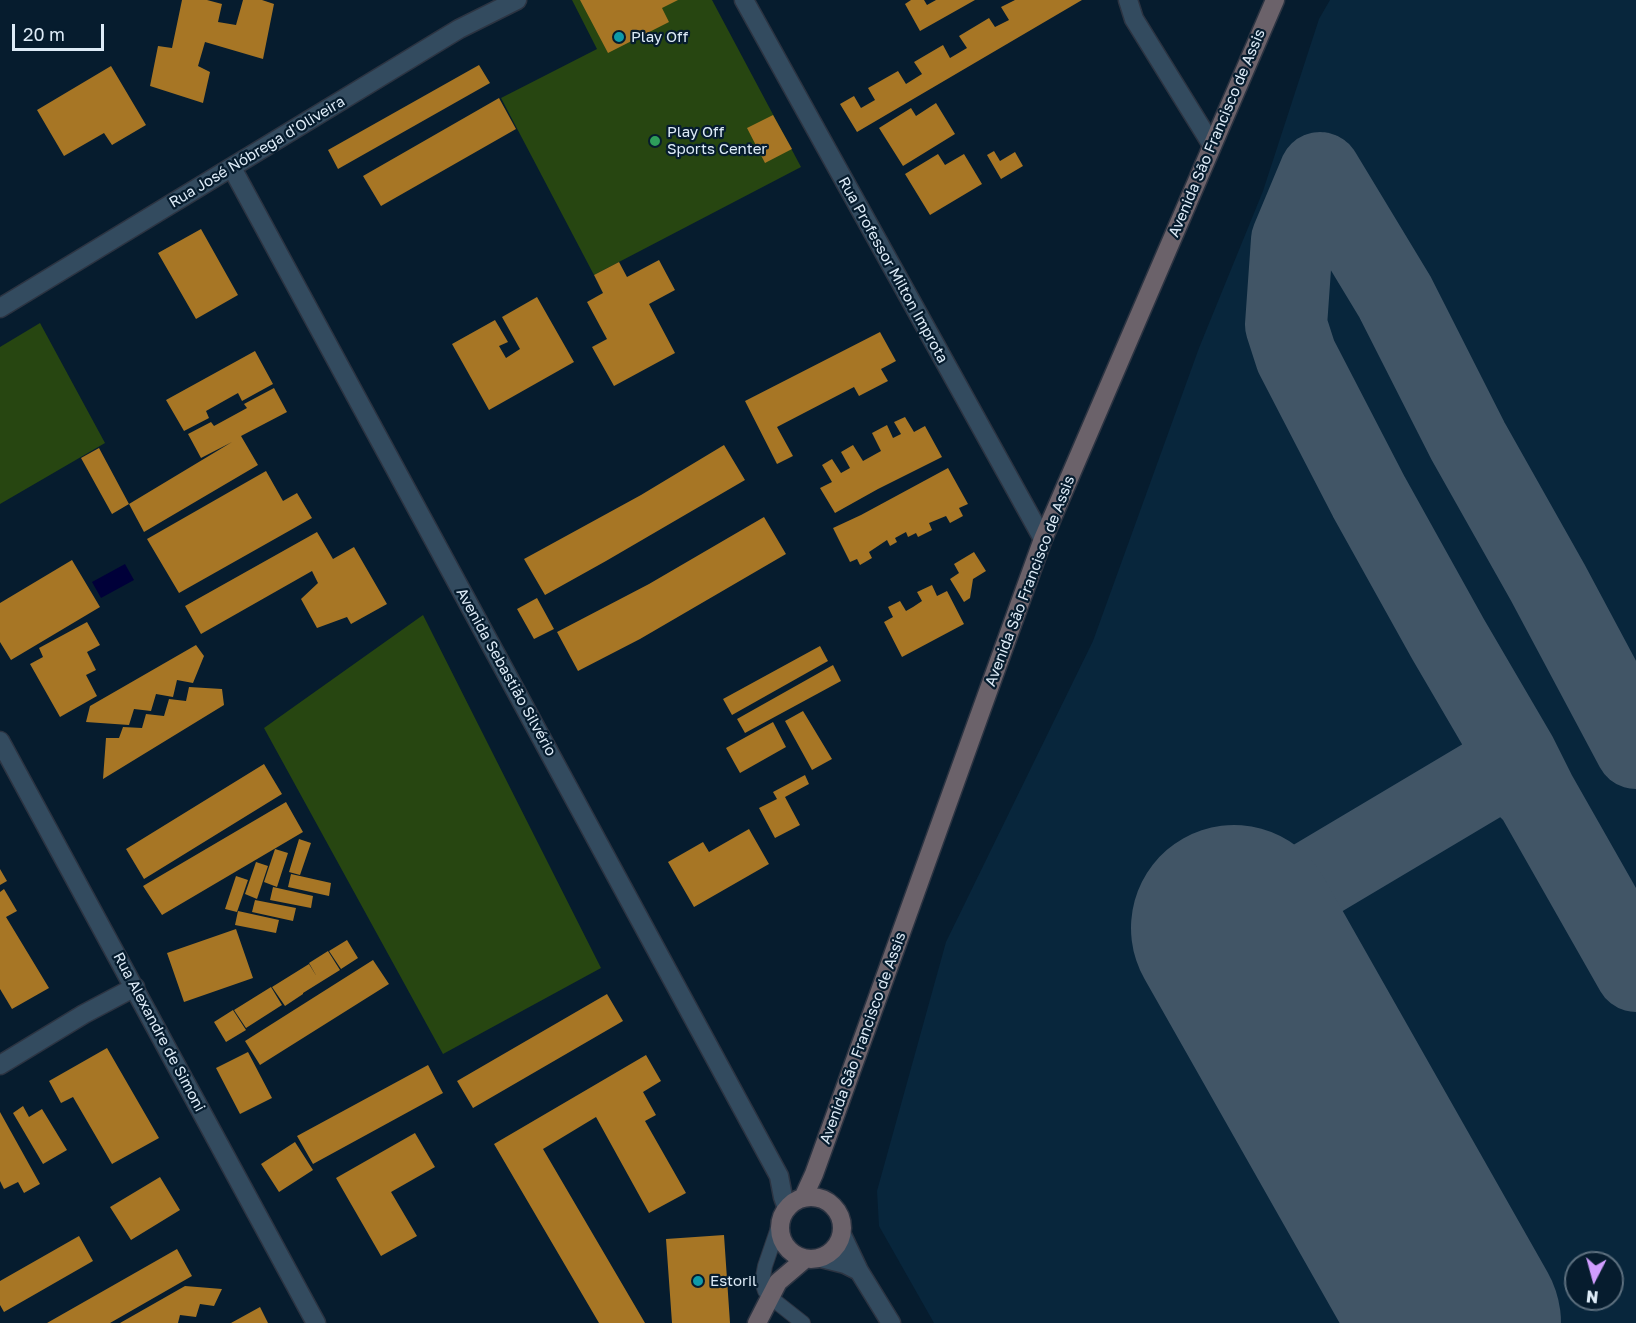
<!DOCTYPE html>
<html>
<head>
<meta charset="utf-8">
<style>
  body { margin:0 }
  #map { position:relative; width:1636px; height:1323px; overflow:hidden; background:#061c2e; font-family:"Golos Text",sans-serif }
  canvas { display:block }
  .north { position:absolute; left:1564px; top:1251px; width:60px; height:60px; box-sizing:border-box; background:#061c2e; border:2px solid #5c6f7e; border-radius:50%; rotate:186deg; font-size:16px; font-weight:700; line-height:24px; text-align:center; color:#ddebf7 }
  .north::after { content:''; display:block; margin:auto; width:21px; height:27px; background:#d09dfe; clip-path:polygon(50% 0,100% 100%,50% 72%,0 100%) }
  .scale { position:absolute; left:12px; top:24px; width:92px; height:27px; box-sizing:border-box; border:3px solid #ddebf7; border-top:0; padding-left:8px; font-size:18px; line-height:21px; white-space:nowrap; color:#ddebf7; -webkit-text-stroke:4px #061c2e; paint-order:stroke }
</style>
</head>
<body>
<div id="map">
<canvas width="1636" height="1323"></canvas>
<div class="north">N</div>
<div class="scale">20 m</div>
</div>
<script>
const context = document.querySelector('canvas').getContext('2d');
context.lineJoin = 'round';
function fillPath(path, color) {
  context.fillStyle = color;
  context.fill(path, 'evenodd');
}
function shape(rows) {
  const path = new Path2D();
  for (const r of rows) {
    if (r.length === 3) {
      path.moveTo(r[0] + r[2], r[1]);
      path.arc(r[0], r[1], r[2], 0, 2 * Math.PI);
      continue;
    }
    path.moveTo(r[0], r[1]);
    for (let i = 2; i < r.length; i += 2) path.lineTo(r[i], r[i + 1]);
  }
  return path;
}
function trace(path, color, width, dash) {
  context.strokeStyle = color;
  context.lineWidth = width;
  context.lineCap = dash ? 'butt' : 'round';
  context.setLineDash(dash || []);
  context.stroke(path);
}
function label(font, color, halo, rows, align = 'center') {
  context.font = font + ' "Golos Text",sans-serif';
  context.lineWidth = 4.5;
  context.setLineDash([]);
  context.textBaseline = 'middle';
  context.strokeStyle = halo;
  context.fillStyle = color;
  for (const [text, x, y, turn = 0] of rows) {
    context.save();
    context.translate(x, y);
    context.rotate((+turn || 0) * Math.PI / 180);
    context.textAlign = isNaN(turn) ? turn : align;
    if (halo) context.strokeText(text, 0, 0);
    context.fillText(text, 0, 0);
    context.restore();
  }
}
const built = shape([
  [1330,0,1636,0,1636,1323,934,1323,879,1226,877,1191,946,942,1093,641,1199,348,1263,191,1319,19],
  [1576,1263,1612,1263,1612,1299,1576,1299]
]);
const green = shape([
  [572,0,712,0,801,167,594,275,501,98,597,49],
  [40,323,105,443,0,504,0,347],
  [423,615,601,968,443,1054,264,728]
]);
const water = shape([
  [125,564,134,580,101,598,92,582]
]);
const taxiway = shape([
  [1320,173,1292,240,1286,325,1296,356,1369,497,1448,639,1517,757,1536,795,1636,971],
  [1320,173,1395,297,1468,441,1548,583,1636,748],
  [1234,928,1496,772,1507,773,1523,782,1536,795]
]);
const runway = shape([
  [1234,928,1458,1323]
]);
const building = shape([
  [182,0,207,0,222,4,218,22,236,25,243,0,262,0,274,4,263,59,205,42,198,66,210,72,203,103,150,86,158,46,172,48],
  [580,0,678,0,662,8,669,22,608,53],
  [911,0,924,0,927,5,936,0,975,0,920,31,905,4],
  [1015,0,1082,0,857,132,840,104,854,96,861,108,875,100,868,88,898,71,906,84,922,74,914,62,943,45,950,58,967,48,959,36,989,18,995,27,1009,20,1001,7],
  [479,65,490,83,338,169,328,150],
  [111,66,146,125,112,145,104,133,64,156,37,110],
  [499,98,516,129,381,206,363,176],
  [936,103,955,134,903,166,879,128,911,108,916,116],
  [773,115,792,149,765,163,747,128],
  [994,151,1000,161,1015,152,1023,166,1001,179,987,155],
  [938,154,945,165,964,154,982,184,930,215,905,174],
  [201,229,238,295,196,319,158,253],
  [659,260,675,290,649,304,675,353,614,386,592,347,607,339,587,302,603,293,594,275,619,262,627,277],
  [537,297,574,362,489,410,452,344,495,320,508,342,499,346,506,358,520,349,502,317],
  [880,332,896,361,881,369,888,381,859,396,854,387,777,427,793,456,777,464,745,401],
  [255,351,273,384,242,401,238,393,206,411,209,418,184,431,166,400],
  [274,388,287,412,241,436,258,465,144,532,129,504,232,442,201,458,188,434,211,422,214,426,247,408,244,404],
  [905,417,914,432,925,426,942,457,878,489,835,513,820,488,832,482,822,465,832,459,841,473,850,468,841,452,853,445,863,461,881,451,872,433,887,425,893,438,901,434,894,422],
  [724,445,745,480,606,561,545,595,524,559,641,495],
  [99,448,129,504,112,514,81,458],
  [948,468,968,504,959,508,963,516,950,523,946,516,929,523,932,530,918,537,916,533,908,537,906,532,895,538,897,542,890,546,887,540,869,552,872,558,860,565,857,559,850,562,833,528,861,515],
  [266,471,283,501,297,493,312,518,179,593,147,539],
  [764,517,786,554,640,639,578,671,557,632,649,584],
  [317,532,333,559,354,547,387,604,351,624,347,617,317,628,301,599,318,583,312,571,201,634,185,606],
  [974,552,986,571,973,579,970,598,964,602,950,579,959,573,954,564],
  [72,560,100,607,11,660,0,642,0,603],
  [932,585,937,596,947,591,964,624,902,657,884,622,893,617,888,607,900,601,906,611,913,607,922,601,917,592],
  [537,598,554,629,534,639,517,609],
  [87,622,100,645,87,652,96,670,86,675,97,696,60,717,30,664,43,657,39,648],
  [196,645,204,656,193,683,177,680,173,697,156,694,151,711,134,709,129,725,86,722,90,706],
  [820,646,828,661,732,715,723,699],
  [833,665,841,681,745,733,737,719],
  [189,687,222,689,224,705,103,779,106,738,119,738,123,727,142,728,146,714,164,716,169,699,186,701],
  [803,711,832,759,812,770,785,721],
  [773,722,786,747,740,773,726,748],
  [264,764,282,794,144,879,126,849],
  [805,775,809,784,785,797,800,825,775,838,759,808,777,799,773,792],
  [286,802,303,832,162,915,143,886],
  [749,829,769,864,694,907,668,862,703,842,709,852],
  [299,839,311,843,300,875,289,872],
  [275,849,288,853,277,887,264,882],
  [256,862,268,866,257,899,245,894],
  [0,869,7,881,0,885],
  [291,874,331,883,329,896,288,887],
  [236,876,248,880,237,912,225,909],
  [273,887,313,896,311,908,270,900],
  [4,889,17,911,6,917,49,988,12,1009,0,989,0,892],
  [255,900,296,908,293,921,252,912],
  [238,911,279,920,276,933,235,925],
  [236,929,253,978,184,1002,167,953],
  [347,940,358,958,341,969,329,951],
  [328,951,340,970,303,993,303,994,285,1006,272,987,309,964,317,977,309,963],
  [373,960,389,984,260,1065,245,1041],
  [271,987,282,1005,246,1028,234,1010],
  [607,994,623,1021,473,1108,457,1081],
  [233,1010,246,1030,226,1042,214,1022],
  [107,1048,159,1138,112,1164,73,1097,61,1103,49,1081],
  [248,1052,272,1098,240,1114,216,1068],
  [646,1055,661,1081,643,1092,656,1115,645,1121,686,1193,649,1213,596,1117,543,1149,645,1323,599,1323,494,1144],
  [428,1065,443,1093,313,1164,297,1136],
  [23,1106,29,1117,42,1109,67,1150,43,1164,13,1113],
  [0,1112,40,1184,24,1193,18,1182,4,1189,0,1181],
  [415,1133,435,1167,391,1192,417,1236,381,1256,336,1178],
  [295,1142,313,1170,279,1192,261,1164],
  [160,1177,180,1210,131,1240,110,1207],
  [724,1235,730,1323,672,1323,666,1239],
  [79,1236,93,1261,4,1312,0,1305,0,1281],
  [177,1249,192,1276,110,1323,47,1323],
  [185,1286,222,1289,214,1306,200,1304,196,1317,180,1315,178,1323,120,1323],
  [260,1307,268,1323,231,1323]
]);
const lane = shape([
  [780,1222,765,1266,762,1282,765,1291,770,1297,803,1323]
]);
const street = shape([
  [744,0,1043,539],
  [1128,0,1134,19,1212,145],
  [232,168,779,1176,783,1197,787,1208],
  [0,308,459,29,517,0],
  [0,741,316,1323],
  [0,1065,84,1014,135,987],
  [842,1235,859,1271,891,1323],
  [821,1258,845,1264,859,1271]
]);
const secondary = shape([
  [811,1228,31],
  [803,1198,814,1174,1043,539,1275,0],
  [757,1323,778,1282,805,1259]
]);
const markers = [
  [619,37,6,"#0f9aa8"],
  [655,141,6,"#2e9e5b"],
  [698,1281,6,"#0f9aa8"]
];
const poiNames = [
  ["Play Off",631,37],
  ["Play Off",667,132],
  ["Sports Center",667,149],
  ["Estoril",710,1281]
];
const streetNames = [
  ["Avenida São Francisco de Assis",1217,133,-67],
  ["Rua José Nóbrega d'Oliveira",257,152,-31],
  ["Rua Professor Milton Improta",893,270,61],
  ["Avenida São Francisco de Assis",1030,581,-69],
  ["Avenida Sebastião Silvério",506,672,61],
  ["Rua Alexandre de Simoni",159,1032,62],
  ["Avenida São Francisco de Assis",863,1038,-70]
];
fillPath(built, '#08263c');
fillPath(green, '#274611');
fillPath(water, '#000039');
trace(taxiway, '#415566', 82);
trace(runway, '#415566', 206);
fillPath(building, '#a77625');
trace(lane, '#2c3442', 16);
trace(street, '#2c3442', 21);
trace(secondary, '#2c3442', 21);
trace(lane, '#334b5f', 14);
trace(street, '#334b5f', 18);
trace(secondary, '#6b626a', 18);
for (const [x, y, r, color] of markers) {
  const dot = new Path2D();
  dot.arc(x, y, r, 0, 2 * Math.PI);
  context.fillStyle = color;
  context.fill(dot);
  trace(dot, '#061c2e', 2);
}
label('15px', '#ddebf7', '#061c2e', poiNames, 'left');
label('15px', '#ddebf7', '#061c2e', streetNames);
</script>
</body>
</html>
